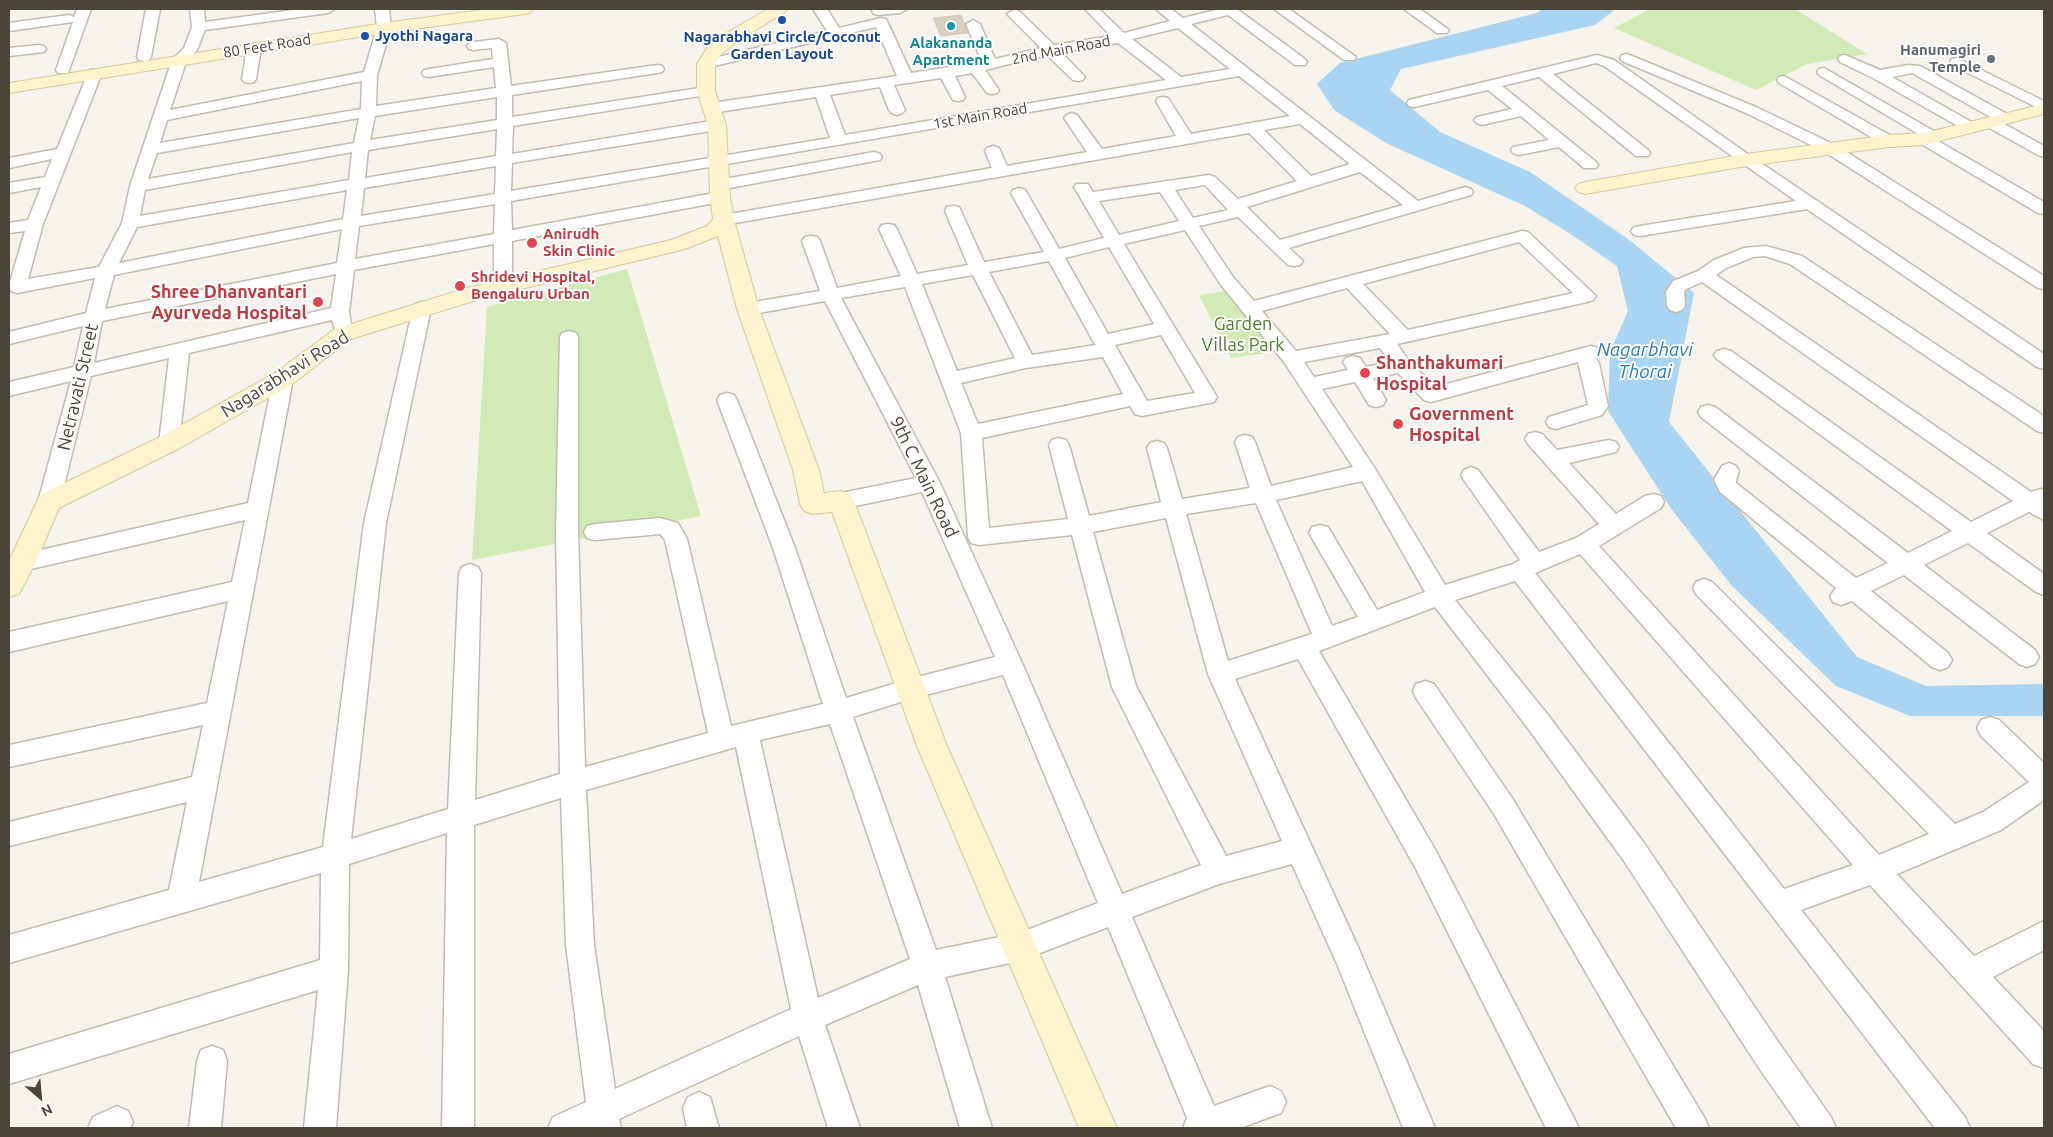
<!DOCTYPE html>
<html>
<head>
<meta charset="utf-8">
<style>
  body { margin:0 }
  #map { position:relative; width:2053px; height:1137px; overflow:hidden; background:#f6f3ec; font-family:Ubuntu,sans-serif }
  canvas { display:block }
  .frame { position:absolute; inset:0; border:10px solid #4b4439; pointer-events:none }
  .north { position:absolute; left:15px; top:1072px; width:50px; height:50px; -webkit-text-stroke:4px #fff; paint-order:stroke; rotate:153deg; font-size:14px; font-weight:700; line-height:20px; text-align:center; color:#4b4439 }
  .north::after { content:''; display:block; margin:auto; width:18px; height:22px; background:#4b4439; clip-path:polygon(50% 0,100% 100%,50% 72%,0 100%) }
</style>
</head>
<body>
<div id="map">
<canvas width="2053" height="1137"></canvas>
<div class="frame"></div>
<div class="north">N</div>
</div>
<script>
const context = document.querySelector('canvas').getContext('2d');
context.lineJoin = 'round';
function fillPath(path, color) {
  context.fillStyle = color;
  context.fill(path, 'evenodd');
}
function shape(rows) {
  const path = new Path2D();
  for (const r of rows) {
    path.moveTo(r[0], r[1]);
    for (let i = 2; i < r.length; i += 2) path.lineTo(r[i], r[i + 1]);
  }
  return path;
}
function trace(path, color, width, dash) {
  context.strokeStyle = color;
  context.lineWidth = width;
  context.lineCap = dash ? 'butt' : 'round';
  context.setLineDash(dash || []);
  context.stroke(path);
}
function label(font, color, halo, rows, align = 'center') {
  context.font = font + ' Ubuntu,sans-serif';
  context.lineWidth = 4;
  context.setLineDash([]);
  context.textBaseline = 'middle';
  context.strokeStyle = halo;
  context.fillStyle = color;
  for (const [text, x, y, turn = 0] of rows) {
    context.save();
    context.translate(x, y);
    context.rotate((+turn || 0) * Math.PI / 180);
    context.textAlign = isNaN(turn) ? turn : align;
    if (halo) context.strokeText(text, 0, 0);
    context.fillText(text, 0, 0);
    context.restore();
  }
}
const green = shape([
  [1650,9,1795,9,1867,54,1807,64,1756,90,1614,28],
  [627,269,701,516,472,560,487,307],
  [1246,288,1251,308,1281,351,1231,358,1199,295]
]);
const water = shape([
  [1542,9,1612,9,1613,11,1595,25,1401,69,1390,90,1440,132,1530,172,1628,239,1694,293,1669,422,1857,657,1926,686,2044,684,2044,716,1910,716,1836,686,1732,586,1672,510,1608,411,1610,352,1628,311,1617,266,1569,233,1525,206,1386,143,1334,110,1317,84,1340,63,1537,13]
]);
const building = shape([
  [961,15,968,33,941,36,933,18,961,15]
]);
const street = shape([
  [77,9,91,9,68,73,58,73,56,70,73,22,9,31,9,23,69,15,74,17,77,9],
  [146,9,160,9,151,57,149,60,144,61,139,60,137,57,146,9],
  [190,9,204,9,205,22,301,9,335,9,328,13,205,30,197,50,186,62,170,110,364,72,377,28,375,9,389,9,391,28,377,75,376,106,496,88,494,67,429,77,424,76,422,73,424,70,429,69,493,59,492,48,474,50,469,49,467,46,469,43,474,42,499,39,506,43,511,86,657,65,662,66,664,69,662,72,657,73,512,95,512,117,706,87,711,88,713,91,711,94,706,95,513,126,512,154,717,120,722,122,725,125,722,128,717,130,512,163,511,191,830,138,816,97,712,113,707,111,704,108,707,105,712,103,897,76,876,27,706,68,701,67,699,64,701,61,827,31,813,9,827,9,839,28,881,18,886,19,911,73,982,62,966,24,973,20,980,24,995,59,1041,48,1007,14,1014,10,1019,11,1054,45,1111,36,1085,9,1099,9,1124,33,1170,21,1156,9,1171,9,1183,18,1220,9,1237,9,1305,59,1307,62,1305,65,1295,65,1228,15,1191,24,1418,201,1465,187,1471,189,1473,192,1471,195,1289,248,1303,261,1300,265,1294,266,1288,265,1238,217,1199,226,1233,277,1254,301,1522,231,1528,232,1596,296,1593,300,1587,302,1397,344,1409,361,1435,387,1591,346,1598,348,1601,352,1595,357,1599,363,1608,406,1602,415,1556,429,1549,427,1546,422,1549,417,1588,405,1578,362,1431,402,1424,400,1398,373,1373,378,1386,400,1383,405,1376,407,1369,405,1355,382,1322,389,1374,467,1445,585,1513,564,1520,560,1464,480,1461,475,1464,470,1471,467,1478,470,1539,552,1576,538,1599,524,1528,444,1525,439,1528,434,1535,432,1542,434,1557,450,1609,440,1616,442,1619,447,1616,452,1569,463,1616,514,1645,496,1653,494,1661,496,1664,502,1661,508,1599,546,1879,855,1929,834,1696,594,1693,588,1696,582,1704,579,1712,582,1955,824,1983,812,2029,782,1981,736,1977,728,1981,720,1990,717,1999,720,2044,763,2044,800,2001,830,1897,874,1974,956,2044,921,2044,950,1993,977,2044,1031,2044,1068,2033,1064,1870,885,1801,910,1965,1117,1970,1128,1935,1128,1515,581,1455,600,1548,715,1644,843,1781,1046,1831,1117,1836,1128,1801,1128,1759,1068,1624,861,1530,731,1435,607,1319,651,1436,851,1579,1128,1546,1128,1416,869,1298,659,1235,679,1358,947,1435,1128,1403,1128,1337,964,1292,864,1219,884,1132,917,1214,1106,1270,1086,1281,1091,1286,1102,1281,1113,1240,1128,1183,1128,1187,1118,1108,927,1019,961,945,977,992,1128,960,1128,918,985,825,1025,860,1128,828,1128,799,1036,619,1119,621,1128,548,1128,553,1117,586,1102,566,945,561,798,474,825,474,1128,442,1128,447,833,349,864,348,970,336,1128,304,1128,318,990,9,1084,9,1054,320,960,321,873,9,963,9,935,169,890,187,802,9,846,9,822,192,777,203,725,9,767,9,745,207,703,228,601,9,652,9,632,232,582,245,520,22,571,14,568,11,562,14,556,248,503,273,379,276,374,283,372,290,374,293,379,199,882,323,847,364,523,413,308,416,304,422,302,428,304,431,308,386,523,351,839,448,809,459,573,462,567,470,564,478,567,481,573,475,800,560,774,556,531,560,337,562,333,569,331,576,333,578,337,578,531,585,767,708,733,665,540,660,534,595,540,587,538,584,532,587,526,595,524,660,518,678,523,687,539,731,726,823,704,773,548,717,400,720,395,727,393,734,395,737,400,795,548,846,698,910,679,995,657,922,492,841,509,833,507,830,501,833,495,841,493,916,478,825,301,748,315,742,313,739,309,742,305,748,303,820,291,802,241,805,237,811,236,817,237,820,241,837,288,901,276,879,229,882,225,888,224,894,225,897,229,917,274,968,265,945,211,947,207,953,206,959,207,961,211,984,262,1044,252,1011,193,1013,190,1019,188,1025,190,1027,193,1059,249,1104,238,1074,187,1076,184,1088,184,1093,192,1209,175,1215,177,1238,199,1297,181,1249,133,724,225,718,224,716,220,718,216,724,215,992,168,985,151,987,148,993,146,999,148,1007,166,1087,152,1064,118,1067,115,1072,113,1077,115,1102,149,1176,136,1156,101,1158,98,1163,97,1168,98,1191,134,1290,116,1239,76,511,201,512,230,720,192,726,193,728,197,726,201,720,202,512,241,512,286,509,290,503,292,497,290,494,286,494,244,354,270,349,312,351,325,349,329,342,331,335,329,332,320,189,353,179,443,176,448,169,450,162,448,159,443,169,358,91,376,60,502,57,508,49,510,41,508,38,502,71,381,9,396,9,382,74,367,83,326,9,344,9,332,86,313,95,278,17,293,11,291,9,285,25,231,9,233,9,223,28,220,41,187,9,193,9,183,45,177,52,159,9,168,9,158,57,149,88,73,90,70,100,70,102,73,43,224,28,279,99,267,122,223,130,186,172,60,184,48,192,27,190,9],
  [1178,28,1230,69,1181,77,1132,39,1178,28],
  [1118,43,1166,80,845,135,830,95,880,87,889,110,892,113,897,115,902,113,905,110,894,85,941,78,953,100,958,101,963,100,965,97,955,76,972,73,987,93,992,94,997,93,999,90,985,70,1047,55,1073,80,1078,81,1083,80,1085,77,1061,52,1118,43],
  [362,81,361,109,160,143,167,120,362,81],
  [497,97,497,120,370,140,375,116,497,97],
  [359,118,354,143,148,179,157,153,359,118],
  [1300,124,1350,164,1311,176,1264,130,1300,124],
  [497,129,496,156,365,178,368,150,497,129],
  [352,152,349,180,140,216,145,190,352,152],
  [496,166,495,194,361,216,364,188,496,166],
  [1360,172,1403,205,1280,240,1247,207,1360,172],
  [1205,185,1228,210,1193,218,1175,190,1205,185],
  [347,190,343,219,119,263,137,227,347,190],
  [1160,192,1179,221,1119,235,1099,201,1160,192],
  [495,204,494,234,355,259,359,226,495,204],
  [342,229,337,263,105,309,114,275,342,229],
  [1185,230,1221,285,1284,362,1353,467,1271,486,1255,442,1252,437,1245,435,1238,437,1235,442,1250,488,1182,499,1167,448,1164,443,1157,441,1150,443,1147,448,1161,502,1089,516,1069,445,1066,440,1059,438,1052,440,1049,445,1068,519,989,528,982,438,1130,406,1135,414,1142,416,1214,402,1217,397,1124,244,1185,230],
  [1519,242,1573,293,1408,330,1363,284,1519,242],
  [1109,247,1154,324,1108,334,1065,258,1109,247],
  [1049,261,1093,341,1096,345,1032,355,989,272,1049,261],
  [336,274,331,308,94,363,102,321,336,274],
  [973,275,1015,358,957,371,922,284,973,275],
  [905,287,961,433,968,537,971,543,979,545,1072,535,1112,687,1201,865,1122,894,1022,663,940,483,841,298,905,287],
  [1347,288,1390,334,1296,351,1262,311,1347,288],
  [1161,335,1195,393,1147,401,1115,345,1161,335],
  [1380,348,1390,362,1366,367,1360,358,1353,356,1346,358,1343,362,1348,370,1314,377,1304,362,1380,348],
  [1103,357,1123,394,978,424,961,383,1026,368,1103,357],
  [1362,481,1425,592,1377,610,1328,527,1320,525,1312,527,1309,533,1358,617,1332,626,1276,500,1362,481],
  [1256,503,1312,634,1228,661,1186,514,1256,503],
  [1166,518,1208,674,1282,841,1226,856,1136,686,1093,532,1166,518],
  [1580,554,1853,865,1784,889,1535,573,1580,554],
  [1003,675,1098,903,1019,933,936,950,853,717,910,699,1003,675],
  [830,724,910,959,818,998,760,740,830,724],
  [736,747,791,1009,615,1089,594,945,586,790,736,747],
  [874,9,907,9,900,13,879,15,874,14,872,11,874,9],
  [1274,9,1289,9,1356,57,1354,60,1344,60,1274,9],
  [1404,9,1420,9,1449,30,1447,33,1437,33,1404,9],
  [254,44,259,45,261,48,256,79,254,82,249,83,244,82,242,79,247,48,249,45,254,44],
  [39,45,44,46,46,49,44,52,9,56,9,48,39,45],
  [1627,54,1756,107,1837,146,2044,276,2044,289,2038,288,1825,152,1746,113,1622,61,1620,58,1622,55,1627,54],
  [1597,55,1614,60,1752,157,2044,354,2044,369,2037,367,1807,209,1640,236,1634,235,1631,231,1634,227,1640,226,1796,201,1604,66,1596,63,1553,74,1648,150,1650,153,1648,156,1636,156,1539,77,1502,86,1596,162,1598,165,1596,168,1584,168,1559,147,1519,155,1513,153,1511,150,1513,147,1549,140,1521,116,1482,125,1477,123,1474,120,1477,117,1512,109,1488,90,1414,107,1409,106,1407,103,1409,100,1597,55],
  [1845,55,1880,70,1908,65,1920,66,2009,115,2012,118,2009,121,1999,121,2044,146,2044,157,2038,155,1984,125,1981,122,1984,119,1994,119,1912,73,1892,77,1975,124,1978,127,1975,130,1965,130,1873,78,1840,62,1838,59,1840,56,1845,55],
  [1957,58,2044,101,2044,111,1952,65,1950,62,1952,59,1957,58],
  [1824,68,1939,134,1942,137,1938,141,2044,202,2044,214,2038,213,1918,142,1916,139,1920,135,1819,75,1817,72,1819,69,1824,68],
  [1784,76,1895,138,1897,141,1895,144,1889,146,1883,144,1779,83,1777,80,1779,77,1784,76],
  [874,152,880,154,882,157,880,160,719,190,713,188,711,185,713,182,719,180,874,152],
  [1766,246,1802,256,2044,416,2044,433,2037,431,1790,264,1765,256,1753,257,1726,268,1716,275,2031,492,2041,489,2044,490,2044,520,2029,512,1987,533,2044,574,2044,595,2036,592,1968,543,1924,565,2035,650,2039,657,2035,664,2027,667,2019,664,1904,575,1871,591,1948,653,1952,660,1948,667,1940,670,1932,667,1852,601,1841,605,1833,602,1830,596,1836,588,1720,492,1714,480,1722,466,1729,463,1736,466,1739,471,1736,480,1736,483,1856,578,1888,563,1701,417,1698,412,1701,407,1708,405,1715,407,1908,553,1952,531,1717,359,1714,355,1717,351,1724,349,1731,351,1971,522,2013,501,1702,282,1686,289,1684,292,1685,306,1682,310,1676,312,1670,310,1667,306,1666,292,1673,281,1698,271,1714,260,1744,248,1766,246],
  [1425,681,1434,684,1512,798,1704,1117,1709,1128,1676,1128,1494,814,1416,698,1413,691,1416,684,1425,681],
  [212,1046,223,1050,227,1061,221,1128,189,1128,197,1061,201,1050,212,1046],
  [699,1092,710,1097,719,1128,687,1128,683,1108,688,1097,699,1092],
  [117,1106,128,1111,133,1122,130,1128,88,1128,93,1117,117,1106]
]);
const secondary = shape([
  [490,9,533,9,531,12,525,14,384,33,9,93,9,83,384,23,490,9],
  [768,9,787,9,785,12,735,43,720,55,715,64,715,91,726,125,730,197,734,220,759,309,819,470,824,493,841,491,850,494,854,501,947,746,1117,1128,1079,1128,917,746,832,512,813,514,804,511,800,504,793,470,737,309,718,236,685,249,480,299,351,339,291,385,178,449,59,508,36,562,19,594,9,597,9,561,40,495,160,437,275,373,335,329,467,288,671,240,707,226,713,219,710,197,708,125,697,91,697,64,707,48,723,35,768,9],
  [2044,104,2044,114,1924,145,1889,147,1746,166,1585,194,1578,192,1575,188,1578,184,1585,182,1746,154,1889,135,1924,133,2044,104]
]);
const markers = [
  [782,20,5,"#1a4fb4"],
  [951,26,5,"#0f9aa8"],
  [365,36,5,"#1a4fb4"],
  [1991,59,5,"#6b7280"],
  [532,243,6,"#e0444e"],
  [460,286,6,"#e0444e"],
  [318,302,6,"#e0444e"],
  [1365,373,6,"#e0444e"],
  [1398,424,6,"#e0444e"]
];
const farTransitnames = [
  ["Jyothi Nagara",375,36],
  ["Nagarabhavi Circle/Coconut",782,37,"center"],
  ["Garden Layout",782,54,"center"]
];
const farCulturenames = [
  ["Alakananda",951,43],
  ["Apartment",951,60]
];
const farStreetnames = [
  ["80 Feet Road",267,46,-9],
  ["2nd Main Road",1061,50,-11],
  ["1st Main Road",980,116,-10]
];
const farWorshipnames = [
  ["Hanumagiri",1981,50],
  ["Temple",1981,67]
];
const farHealthnames = [
  ["Anirudh",543,234],
  ["Skin Clinic",543,251],
  ["Shridevi Hospital,",471,277],
  ["Bengaluru Urban",471,294]
];
const healthNames = [
  ["Shree Dhanvantari",307,292,"right"],
  ["Ayurveda Hospital",307,313,"right"],
  ["Shanthakumari",1376,363],
  ["Hospital",1376,384],
  ["Government",1409,414],
  ["Hospital",1409,435]
];
const parkNames = [
  ["Garden",1243,324],
  ["Villas Park",1243,345]
];
const streetNames = [
  ["Nagarabhavi Road",285,374,-32],
  ["Netravati Street",78,387,-77],
  ["9th C Main Road",924,477,64]
];
const waterNames = [
  ["Nagarbhavi",1645,350],
  ["Thorai",1645,372]
];
fillPath(green, '#d2eab5');
fillPath(water, '#a9d4f2');
fillPath(building, '#d8cfc1');
trace(building, '#d3c7b4', 1);
trace(street, '#c2bbae', 3);
trace(secondary, '#d6c79b', 2);
fillPath(street, '#fff');
fillPath(secondary, '#fff3cd');
for (const [x, y, r, color] of markers) {
  const dot = new Path2D();
  dot.arc(x, y, r, 0, 2 * Math.PI);
  context.fillStyle = color;
  context.fill(dot);
  trace(dot, '#fff', 2);
}
label('bold 15px', '#164399', '#fff', farTransitnames, 'left');
label('bold 15px', '#0d838f', '#fff', farCulturenames);
label('15px', '#4b4439', '#fff', farStreetnames);
label('bold 15px', '#5b616d', '#fff', farWorshipnames, 'right');
label('bold 15px', '#be3a42', '#fff', farHealthnames, 'left');
label('bold 18px', '#be3a42', '#fff', healthNames, 'left');
label('18px', '#4a7f2a', '#fff', parkNames);
label('18px', '#4b4439', '#fff', streetNames);
label('italic 19px', '#2e7ab2', '#fff', waterNames);
</script>
</body>
</html>
